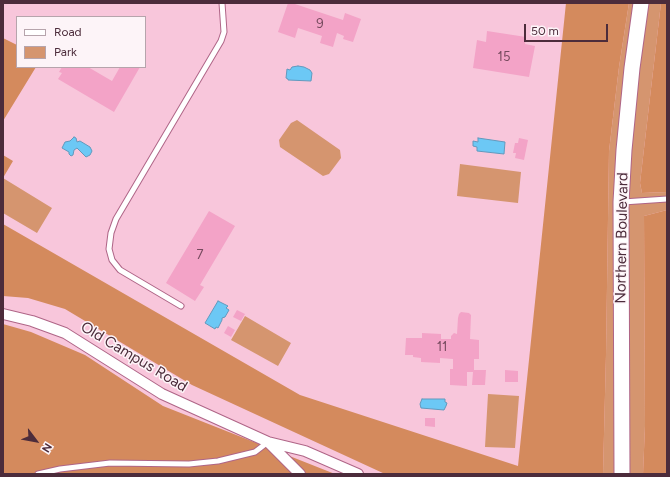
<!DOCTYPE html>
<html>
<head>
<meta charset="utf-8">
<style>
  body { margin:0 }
  #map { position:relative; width:670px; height:477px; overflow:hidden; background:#f8c6db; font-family:Figtree,sans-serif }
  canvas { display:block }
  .frame { position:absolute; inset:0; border:4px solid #4c2c3b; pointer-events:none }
  .legend { position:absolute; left:16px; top:16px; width:130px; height:52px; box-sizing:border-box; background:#fdf4f8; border:1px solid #b6a4ac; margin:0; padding:5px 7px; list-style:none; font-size:12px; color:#4c2c3b }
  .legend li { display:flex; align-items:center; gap:8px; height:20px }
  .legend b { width:20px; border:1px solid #b6a4ac }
  .north { position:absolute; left:16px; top:421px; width:40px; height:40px; -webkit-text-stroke:3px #fdf4f8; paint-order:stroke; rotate:122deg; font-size:11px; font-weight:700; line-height:16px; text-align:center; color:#4c2c3b }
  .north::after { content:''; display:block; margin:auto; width:14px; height:18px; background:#4c2c3b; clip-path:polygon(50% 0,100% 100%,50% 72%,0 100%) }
  .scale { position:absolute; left:524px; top:24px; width:84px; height:18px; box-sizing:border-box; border:2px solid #4c2c3b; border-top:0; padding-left:5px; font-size:12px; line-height:14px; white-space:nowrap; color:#4c2c3b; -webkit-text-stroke:3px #fdf4f8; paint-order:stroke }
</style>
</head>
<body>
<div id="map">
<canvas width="670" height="477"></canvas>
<div class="frame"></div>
<ul class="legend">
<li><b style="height:5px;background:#fff"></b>Road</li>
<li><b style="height:11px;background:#d5956f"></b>Park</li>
</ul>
<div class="north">N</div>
<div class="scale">50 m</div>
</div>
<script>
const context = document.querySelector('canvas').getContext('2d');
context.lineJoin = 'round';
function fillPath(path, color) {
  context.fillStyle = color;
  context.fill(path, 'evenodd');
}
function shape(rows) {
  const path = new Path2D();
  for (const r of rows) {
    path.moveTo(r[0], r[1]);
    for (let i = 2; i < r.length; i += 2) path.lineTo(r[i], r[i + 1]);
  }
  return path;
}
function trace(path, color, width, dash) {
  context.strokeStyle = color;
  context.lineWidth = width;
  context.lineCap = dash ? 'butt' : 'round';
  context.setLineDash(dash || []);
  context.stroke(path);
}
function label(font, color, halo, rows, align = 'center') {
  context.font = font + ' Figtree,sans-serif';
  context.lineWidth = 3;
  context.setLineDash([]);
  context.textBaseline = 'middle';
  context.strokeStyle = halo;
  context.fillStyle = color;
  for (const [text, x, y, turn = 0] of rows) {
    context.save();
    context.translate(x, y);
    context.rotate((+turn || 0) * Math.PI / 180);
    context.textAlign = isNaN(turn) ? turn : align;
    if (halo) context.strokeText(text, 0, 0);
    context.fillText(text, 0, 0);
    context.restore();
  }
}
const green = shape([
  [629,3,661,3,640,183,642,193,667,192,667,210,644,216,645,426,643,474,603,474,606,355,609,151,619,67],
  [297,120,340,150,341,158,329,174,323,176,280,147,279,140,291,123],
  [460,164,521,172,518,203,457,196],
  [3,178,52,208,37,233,3,213],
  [245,316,291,343,278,366,231,340],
  [488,394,519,396,515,448,485,447]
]);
const forest = shape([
  [566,3,629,3,619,67,609,151,606,355,603,474,385,474,192,385,65,309,28,298,3,296,3,224,300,395,518,466],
  [661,3,667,3,667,192,642,193,640,183],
  [3,38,17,45,17,67,36,67,3,121],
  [3,155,13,161,3,178],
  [667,210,667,474,643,474,645,426,644,216],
  [3,324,31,332,85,355,163,406,335,474,3,474]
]);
const water = shape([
  [298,66,304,67,310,70,312,73,311,81,288,80,288,79,286,78,287,69,290,70,292,67,298,66],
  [74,137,76,138,77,142,80,141,90,147,92,151,90,155,86,157,77,148,74,150,73,155,71,156,69,154,69,152,62,148,65,142,70,141,74,137],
  [478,138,505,142,504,154,477,151,477,147,473,146,473,141,478,142,478,138],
  [218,301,228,306,226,308,229,310,225,317,222,318,222,320,218,328,216,327,215,329,205,323,218,301],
  [422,399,445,399,445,402,447,403,446,406,444,410,421,408,420,404,422,399]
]);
const building = shape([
  [288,3,292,3,343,20,345,13,361,19,353,42,343,39,344,36,337,33,333,47,320,43,322,36,298,28,295,38,278,32],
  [487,31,526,37,525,44,535,46,529,77,473,68,477,40,486,42],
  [62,67,88,67,112,81,120,67,140,67,114,112,58,79,62,73,59,72],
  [519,138,528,140,524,160,515,158,516,153,513,153,515,143,518,143],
  [209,211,235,226,200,285,204,287,195,301,166,283],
  [237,310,245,314,241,321,233,317],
  [461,312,469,313,471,315,470,339,479,340,479,359,474,359,474,370,486,370,485,385,472,385,473,372,467,372,467,386,450,385,450,369,453,369,453,359,440,358,440,363,421,362,421,358,413,357,413,355,405,355,406,338,422,338,422,333,441,334,441,339,451,339,451,336,454,333,457,334,458,318,459,314],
  [228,326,235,330,231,337,224,333],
  [505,370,518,371,518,382,505,382],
  [425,418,435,418,435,427,425,426]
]);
const service = shape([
  [623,202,667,199],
  [181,306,120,270,112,260,109,249,111,233,116,219,221,41,224,32,222,3],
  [38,474,60,469,110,463,189,464,218,461,255,452,268,442]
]);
const minor = shape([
  [3,314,32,321,65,333,162,394,268,442,305,451,358,474],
  [268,442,300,474]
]);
const primary = shape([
  [622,474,621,202,624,150,632,68,641,3]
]);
const numberNames = [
  ["9",320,24],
  ["15",504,57],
  ["7",200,255],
  ["11",442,347]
];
const streetNames = [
  ["Northern Boulevard",622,238,-89],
  ["Old Campus Road",134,357,31]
];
fillPath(green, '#d5956f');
fillPath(forest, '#d48a5d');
fillPath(water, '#6cc8f5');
trace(water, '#6299bd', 1);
fillPath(building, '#f3a3c7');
trace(service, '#af6587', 7);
trace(minor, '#af6587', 12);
trace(primary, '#af6587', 17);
trace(service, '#fff', 5);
trace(minor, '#fff', 10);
trace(primary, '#fff', 15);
label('13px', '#764a5e', null, numberNames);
label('15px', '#4c2c3b', '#fdf4f8', streetNames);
</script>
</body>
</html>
